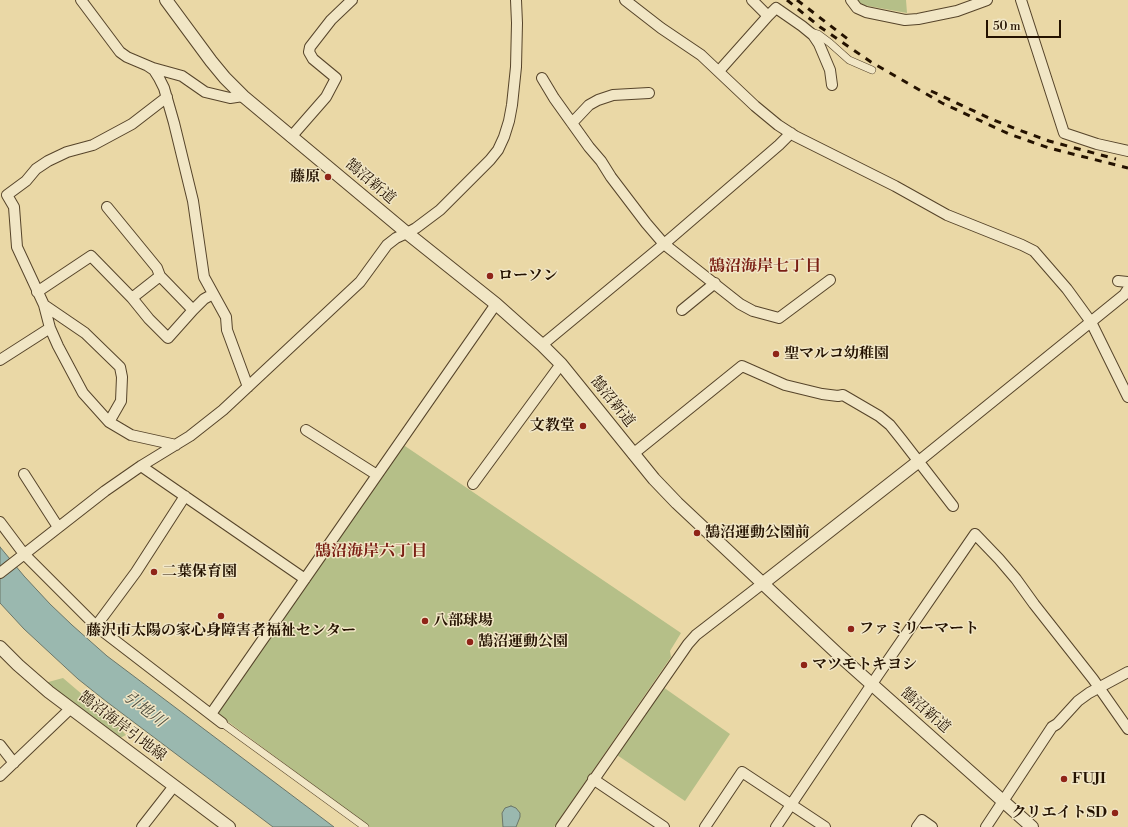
<!DOCTYPE html>
<html>
<head>
<meta charset="utf-8">
<style>
  body { margin:0 }
  #map { position:relative; width:1128px; height:827px; overflow:hidden; background:#ead8a6; font-family:"Libre Bodoni",serif }
  canvas { display:block }
  .scale { position:absolute; left:986px; top:20px; width:75px; height:18px; box-sizing:border-box; border:2px solid #241200; border-top:0; padding-left:5px; font-size:12px; line-height:14px; white-space:nowrap; color:#241200; -webkit-text-stroke:3px #f1e6c5; paint-order:stroke }
</style>
</head>
<body>
<div id="map">
<canvas width="1128" height="827"></canvas>
<div class="scale">50 m</div>
</div>
<script>
const context = document.querySelector('canvas').getContext('2d');
context.lineJoin = 'round';
function fillPath(path, color) {
  context.fillStyle = color;
  context.fill(path, 'evenodd');
}
function shape(rows) {
  const path = new Path2D();
  for (const r of rows) {
    path.moveTo(r[0], r[1]);
    for (let i = 2; i < r.length; i += 2) path.lineTo(r[i], r[i + 1]);
  }
  return path;
}
function trace(path, color, width, dash) {
  context.strokeStyle = color;
  context.lineWidth = width;
  context.lineCap = dash ? 'butt' : 'round';
  context.setLineDash(dash || []);
  context.stroke(path);
}
function label(font, color, halo, rows, align = 'center') {
  context.font = font + ' "Libre Bodoni","Noto Serif JP",serif';
  context.lineWidth = 3;
  context.setLineDash([]);
  context.textBaseline = 'middle';
  context.strokeStyle = halo;
  context.fillStyle = color;
  for (const [text, x, y, turn = 0] of rows) {
    context.save();
    context.translate(x, y);
    context.rotate((+turn || 0) * Math.PI / 180);
    context.textAlign = isNaN(turn) ? turn : align;
    if (halo) context.strokeText(text, 0, 0);
    context.fillText(text, 0, 0);
    context.restore();
  }
}
const green = shape([
  [855,0,906,0,907,13,857,4],
  [402,444,681,633,670,651,671,657,554,827,370,827,219,715,219,710],
  [63,678,111,719,126,735,114,741,41,684],
  [663,687,730,734,685,801,617,755]
]);
const water = shape([
  [0,547,24,576,50,604,72,625,107,656,334,827,273,827,107,702,78,679,24,629,0,603,0,547],
  [511,806,516,808,520,813,520,817,516,827,503,827,502,813,505,808,511,806]
]);
const pedestrian = shape([
  [811,32,818,34,830,43,849,60,872,70],
  [222,723,365,827]
]);
const minor = shape([
  [81,0,120,52,127,57,153,68,182,76,205,92,230,98,243,96],
  [625,0,661,28,701,55,755,106,778,125,795,136,895,186,947,215,1022,245,1034,251,1067,289,1091,322,1128,397],
  [851,0,857,8,866,12,905,20,918,19,957,11,987,0],
  [1021,0,1064,133,1097,144,1128,151],
  [768,16,776,8,802,26,813,35,819,44,830,70,832,85],
  [148,66,154,70,159,78,164,88,174,123,193,201,204,277,226,317,227,330,248,387],
  [719,71,768,16,752,0],
  [542,78,554,98,589,147,601,161,611,177,646,223,664,244,740,304,753,311,779,318,830,280],
  [167,97,132,124,93,145,67,152,48,161,36,169,26,181,7,195,14,207,17,247,44,305,50,328,58,346,83,393,109,422,131,435,176,445],
  [572,123,589,105,598,100,613,95,649,93],
  [291,137,326,97,336,78,313,59,309,52,310,47,331,20,352,0],
  [107,207,157,268,160,276,193,310],
  [1118,281,1128,282],
  [37,292,91,256,132,298,149,319,168,338,193,310,204,299,213,294],
  [132,298,160,276],
  [44,305,85,333,120,367,122,377,121,401,109,422],
  [682,310,715,283],
  [542,345,664,244,779,145,791,133],
  [0,360,50,328],
  [306,430,377,475],
  [633,454,742,366,785,385,822,394,838,396,843,395,879,416,890,425,902,440,953,506],
  [919,461,1124,295,1128,289],
  [141,466,305,579],
  [24,474,58,527],
  [473,484,561,364],
  [0,522,24,554,96,626,222,723],
  [0,573,105,491,141,466,190,436,223,410,360,282,387,245,396,238,407,233,416,228,440,210,490,160,498,150,504,137,509,121,512,105,516,67,517,23,516,0],
  [96,626,136,572,185,496],
  [211,714,496,304],
  [0,745,14,763],
  [0,776,70,709],
  [593,779,664,827],
  [142,827,174,786],
  [561,827,688,644,696,635,762,584],
  [705,827,742,772,825,827],
  [776,827,878,675,975,534,999,559,1016,579,1034,604,1093,679,1128,729],
  [917,827,922,820,932,827],
  [986,827,1052,727,1057,724,1078,701,1089,693,1128,672]
]);
const tertiary = shape([
  [166,0,211,61,225,78,243,96,407,233,496,304,542,345,561,364,654,479,677,503,840,656,1032,827],
  [762,584,919,461],
  [0,647,18,665,49,692,229,827]
]);
const rail = shape([
  [787,0,820,27,871,62,942,103,1009,134,1049,148,1128,168],
  [797,0,849,40],
  [931,91,991,119,1019,130,1049,141,1116,159]
]);
const markers = [
  [328,177,4,"#8f2418"],
  [490,276,4,"#8f2418"],
  [776,354,4,"#8f2418"],
  [583,426,4,"#8f2418"],
  [697,533,4,"#8f2418"],
  [154,572,4,"#8f2418"],
  [221,616,4,"#8f2418"],
  [425,621,4,"#8f2418"],
  [851,629,4,"#8f2418"],
  [470,642,4,"#8f2418"],
  [804,665,4,"#8f2418"],
  [1064,779,4,"#8f2418"],
  [1115,813,4,"#8f2418"]
];
const poiNames = [
  ["藤原",320,177,"right"],
  ["ローソン",498,276],
  ["聖マルコ幼稚園",784,354],
  ["文教堂",575,426,"right"],
  ["鵠沼運動公園前",705,533],
  ["二葉保育園",162,572],
  ["八部球場",433,621],
  ["ファミリーマート",859,629],
  ["藤沢市太陽の家心身障害者福祉センター",221,631,"center"],
  ["鵠沼運動公園",478,642],
  ["マツモトキヨシ",812,665],
  ["FUJI",1072,779],
  ["クリエイトSD",1107,813,"right"]
];
const streetNames = [
  ["鵠沼新道",370,182,40],
  ["鵠沼新道",612,402,51],
  ["鵠沼新道",925,711,41],
  ["鵠沼海岸引地線",122,727,37]
];
const neighbourhoodNames = [
  ["鵠沼海岸七丁目",765,267],
  ["鵠沼海岸六丁目",371,552]
];
const waterNames = [
  ["引地川",144,710,37]
];
fillPath(green, '#b5bf88');
fillPath(water, '#9ab8af');
trace(water, '#6b7669', 1);
trace(pedestrian, '#56442a', 8);
trace(minor, '#56442a', 12);
trace(tertiary, '#56442a', 14);
trace(pedestrian, '#f1e6c5', 7);
trace(minor, '#f1e6c5', 10);
trace(tertiary, '#f1e6c5', 12);
trace(rail, '#241200', 3, [7, 7]);
for (const [x, y, r, color] of markers) {
  const dot = new Path2D();
  dot.arc(x, y, r, 0, 2 * Math.PI);
  context.fillStyle = color;
  context.fill(dot);
  trace(dot, '#f1e6c5', 1.5);
}
label('bold 15px', '#241200', '#f1e6c5', poiNames, 'left');
label('15px', '#241200', '#f1e6c5', streetNames);
label('bold 16px', '#7a1f14', '#f1e6c5', neighbourhoodNames);
label('italic 16px', '#4d4c3d', '#f1e6c5', waterNames);
</script>
</body>
</html>
